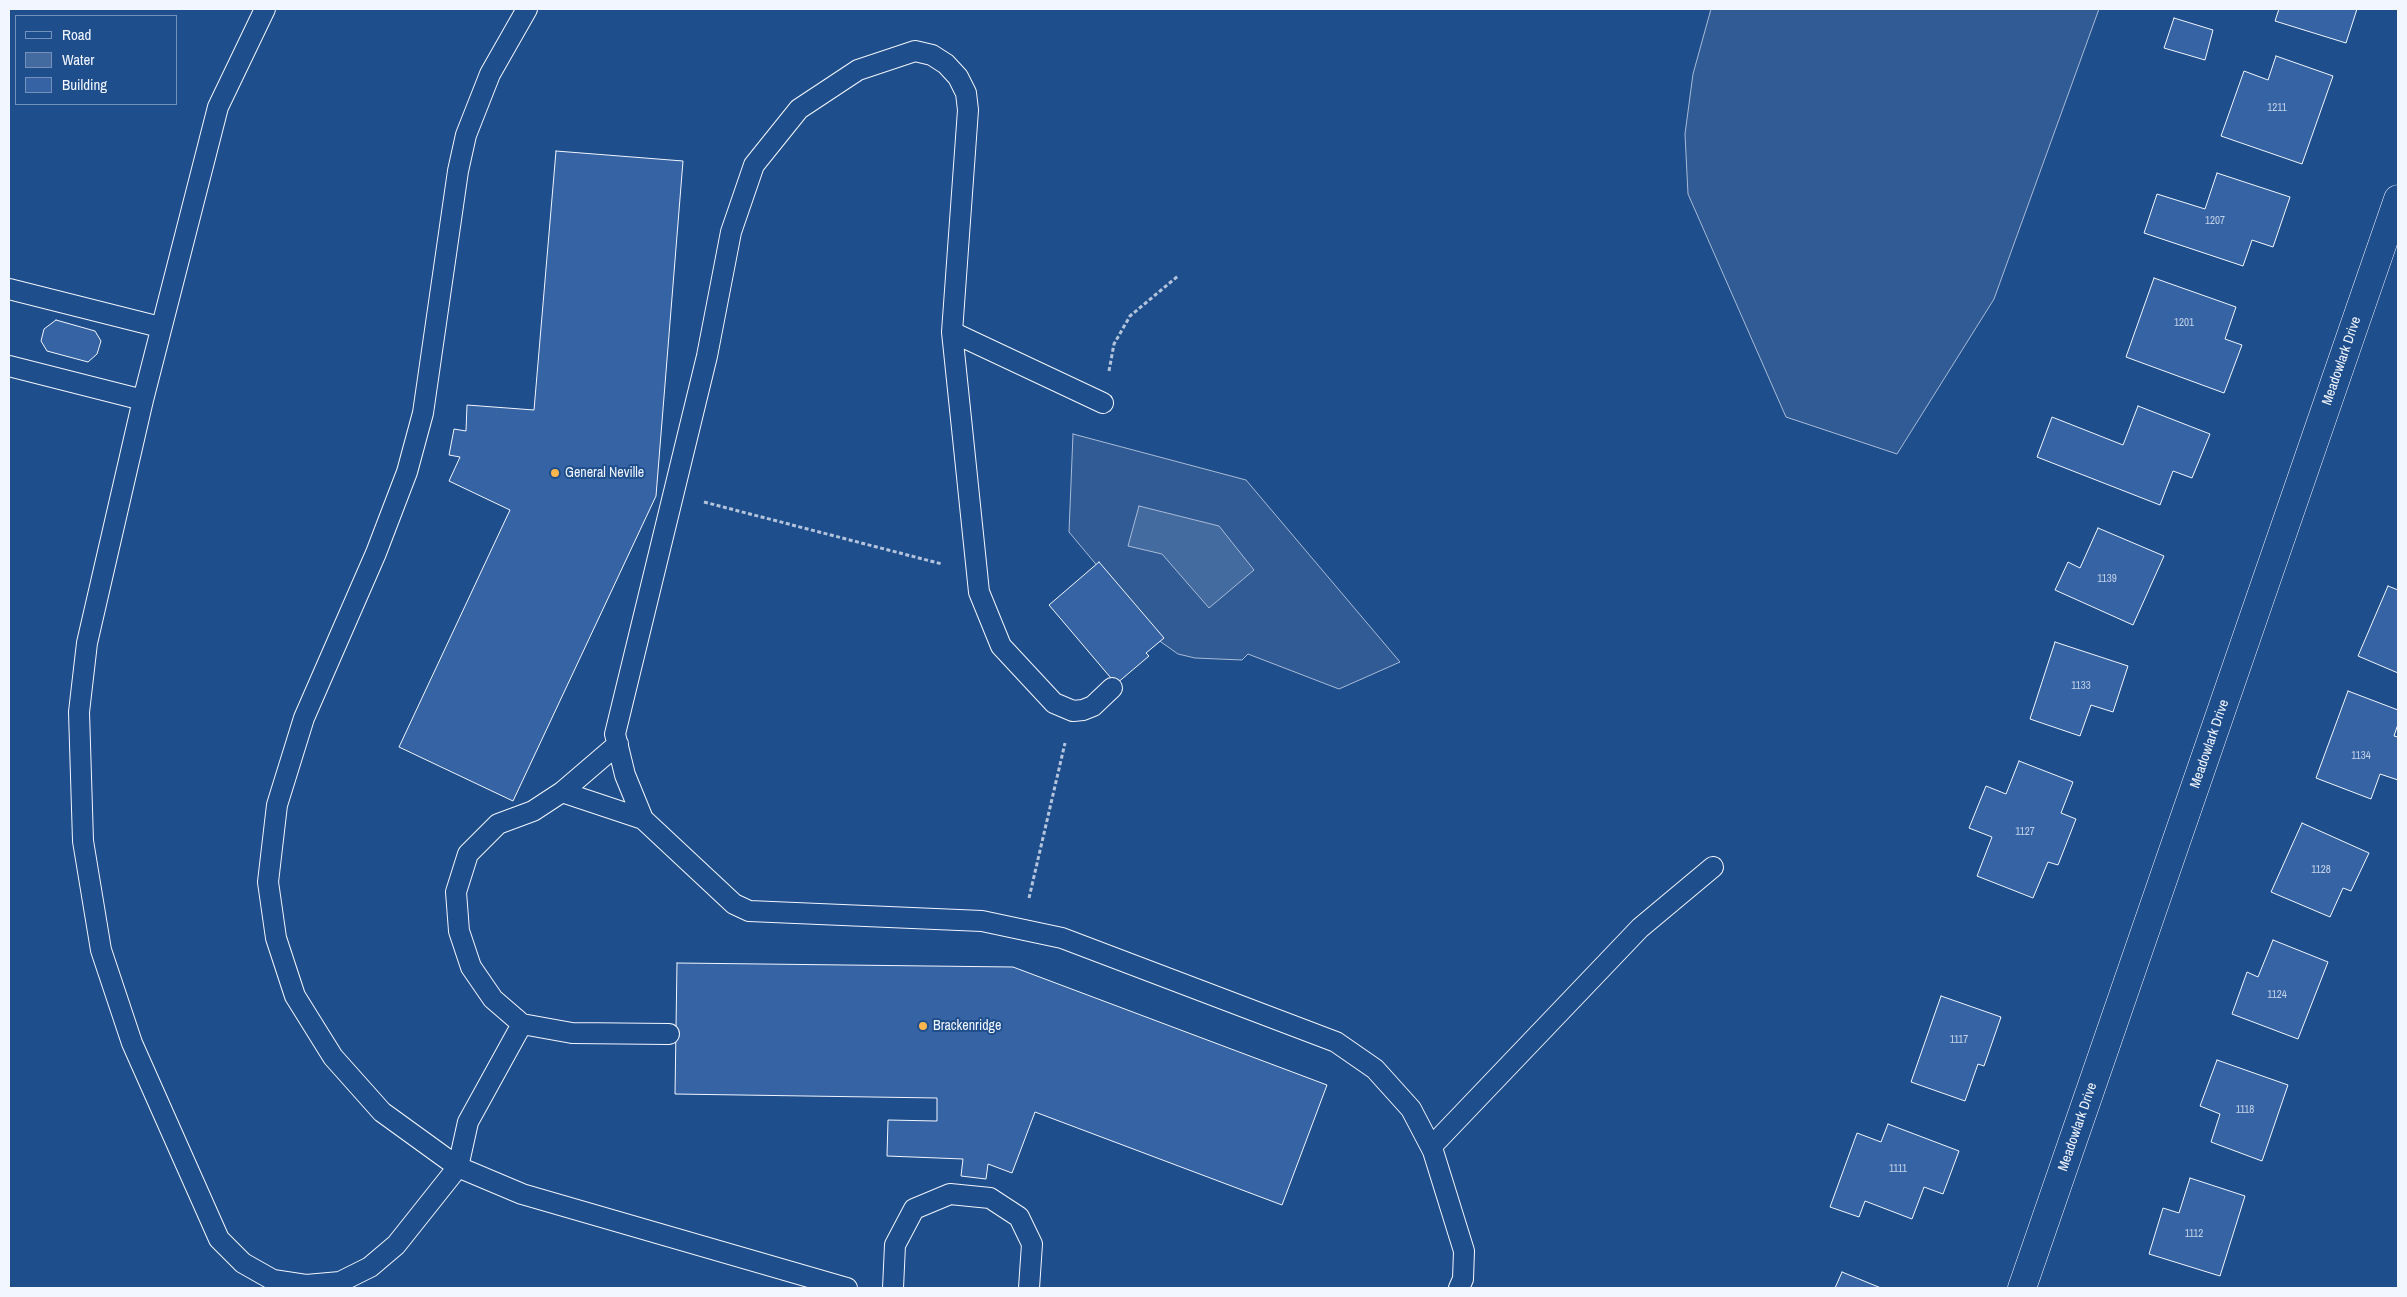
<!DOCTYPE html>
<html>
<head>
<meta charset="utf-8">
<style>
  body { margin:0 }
  #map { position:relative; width:2407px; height:1297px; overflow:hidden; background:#1f4e8c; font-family:"Archivo Narrow",sans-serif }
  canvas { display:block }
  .frame { position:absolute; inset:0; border:10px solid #f2f6ff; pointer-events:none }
  .legend { position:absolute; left:15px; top:15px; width:162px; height:90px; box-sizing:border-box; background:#1f4e8c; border:1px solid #7391ba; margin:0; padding:6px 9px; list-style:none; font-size:15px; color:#f2f6ff }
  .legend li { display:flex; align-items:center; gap:10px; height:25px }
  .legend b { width:25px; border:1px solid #7391ba }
</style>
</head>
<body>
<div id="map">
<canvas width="2407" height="1297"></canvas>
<div class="frame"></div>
<ul class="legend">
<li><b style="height:6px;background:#1f4e8c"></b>Road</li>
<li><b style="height:14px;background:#446ba0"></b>Water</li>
<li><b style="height:14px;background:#3563a3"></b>Building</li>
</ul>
</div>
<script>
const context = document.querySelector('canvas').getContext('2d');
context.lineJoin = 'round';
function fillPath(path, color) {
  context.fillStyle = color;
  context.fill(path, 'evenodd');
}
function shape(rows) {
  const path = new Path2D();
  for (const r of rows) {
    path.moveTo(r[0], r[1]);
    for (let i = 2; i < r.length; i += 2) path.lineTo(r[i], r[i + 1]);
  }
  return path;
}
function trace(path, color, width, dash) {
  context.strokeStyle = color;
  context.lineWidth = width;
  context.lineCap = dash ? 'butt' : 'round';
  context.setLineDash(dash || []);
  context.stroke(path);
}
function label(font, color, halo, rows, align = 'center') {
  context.font = font + ' "Archivo Narrow",sans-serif';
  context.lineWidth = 4;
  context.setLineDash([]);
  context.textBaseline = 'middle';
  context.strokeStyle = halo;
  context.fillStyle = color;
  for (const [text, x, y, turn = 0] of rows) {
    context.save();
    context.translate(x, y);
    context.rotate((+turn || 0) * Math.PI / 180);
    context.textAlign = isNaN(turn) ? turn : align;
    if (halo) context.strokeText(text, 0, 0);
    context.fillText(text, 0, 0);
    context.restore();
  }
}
const built = shape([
  [1711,9,2099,9,1994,299,1897,454,1786,417,1688,194,1685,134,1693,74,1711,9],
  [1073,434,1246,480,1400,662,1339,689,1248,654,1242,660,1195,658,1178,654,1161,642,1069,532,1073,434]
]);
const water = shape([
  [1139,506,1219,526,1254,570,1209,608,1162,554,1128,546,1139,506]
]);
const building = shape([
  [2279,9,2357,9,2346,43,2275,21,2279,9],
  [2174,18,2213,30,2205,60,2164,48,2174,18],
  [2276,56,2333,76,2302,164,2221,136,2244,71,2268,80,2276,56],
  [556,151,683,161,656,496,513,801,399,747,510,510,449,481,460,457,449,455,454,429,466,431,467,405,534,410,556,151],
  [2217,173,2290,197,2273,247,2252,240,2243,266,2144,233,2157,194,2205,209,2217,173],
  [2154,278,2236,307,2225,339,2242,345,2224,393,2126,357,2154,278],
  [56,320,95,331,101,341,97,354,88,362,47,351,41,341,44,329,56,320],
  [2138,406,2210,434,2192,478,2173,471,2160,505,2037,457,2052,417,2123,445,2138,406],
  [2098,528,2164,556,2133,625,2055,590,2068,562,2080,568,2098,528],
  [1099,562,1164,638,1146,653,1149,656,1116,684,1049,605,1099,562],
  [2388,586,2398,590,2398,673,2358,656,2388,586],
  [2055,642,2128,666,2113,712,2091,705,2080,736,2030,719,2055,642],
  [2348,691,2398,710,2398,724,2394,736,2398,737,2398,780,2380,774,2371,799,2316,778,2348,691],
  [2019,761,2073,782,2061,813,2076,819,2058,865,2048,862,2033,898,1977,876,1992,837,1969,828,1986,786,2006,794,2019,761],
  [2302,823,2369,853,2351,891,2343,888,2330,917,2271,892,2302,823],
  [2273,940,2328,962,2298,1039,2232,1014,2247,972,2258,977,2273,940],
  [677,963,1013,967,1327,1085,1282,1205,1035,1112,1012,1173,988,1164,986,1179,961,1176,963,1159,887,1156,888,1120,937,1121,937,1098,675,1094,677,963],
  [1941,996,2001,1017,1984,1066,1978,1064,1965,1101,1911,1082,1941,996],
  [2217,1060,2288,1085,2262,1161,2211,1142,2220,1114,2200,1106,2217,1060],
  [1888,1124,1959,1151,1943,1194,1924,1187,1912,1219,1865,1201,1859,1217,1830,1207,1857,1133,1881,1142,1888,1124],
  [2190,1178,2245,1196,2220,1276,2149,1254,2163,1208,2179,1213,2190,1178],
  [1842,1272,1881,1288,1835,1288,1842,1272]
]);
const path = shape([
  [1109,371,1114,344,1130,316,1178,276],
  [704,502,942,564],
  [1029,898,1065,743]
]);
const service = shape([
  [265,9,218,107,143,400,87,643,79,712,83,841,101,950,132,1043,219,1239,243,1263,273,1280,306,1285,340,1282,370,1267,396,1245,458,1167,468,1122,522,1024],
  [527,9,490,74,466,135,458,171,423,413,407,472,376,553,304,718,277,805,268,882,276,938,295,996,333,1057,382,1112,458,1167,522,1194,847,1288],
  [9,289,160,327],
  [952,332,1103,403],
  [9,366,143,400],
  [1112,688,1093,706,1083,710,1073,711,1054,703,1001,646,979,592,952,332,968,110,966,93,958,77,946,64,932,55,915,51,858,70,799,109,754,165,731,232,707,356,615,734,625,775,643,819,734,904,749,911,982,921,1062,938,1336,1042,1375,1069,1411,1109,1433,1151,1464,1251,1463,1279,1459,1288],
  [618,744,562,792,533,811,498,824,468,854,456,892,459,931,471,967,493,999,522,1024,572,1033,669,1034],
  [562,792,643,819],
  [1431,1147,1640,928,1713,867],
  [893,1288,895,1245,914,1209,950,1194,990,1198,1019,1217,1032,1244,1029,1288]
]);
const minor = shape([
  [2022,1288,2398,199]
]);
const markers = [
  [555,473,5,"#ffb74d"],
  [923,1026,5,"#ffb74d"]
];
const numberNames = [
  ["1211",2277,108],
  ["1207",2215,221],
  ["1201",2184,323],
  ["1139",2107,579],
  ["1133",2081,686],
  ["1134",2361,756],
  ["1127",2025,832],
  ["1128",2321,870],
  ["1124",2277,995],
  ["1117",1959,1040],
  ["1118",2245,1110],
  ["1111",1898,1169],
  ["1112",2194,1234]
];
const streetNames = [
  ["Meadowlark Drive",2342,361,-71],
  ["Meadowlark Drive",2210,744,-71],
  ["Meadowlark Drive",2078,1127,-71]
];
const poiNames = [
  ["General Neville",565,473],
  ["Brackenridge",933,1026]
];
fillPath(built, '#305b95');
trace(built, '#a8bbd7', 1);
fillPath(water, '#446ba0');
trace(water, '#a8bbd7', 1);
fillPath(building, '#3563a3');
trace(building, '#f2f6ff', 1);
trace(service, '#f2f6ff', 22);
trace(minor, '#f2f6ff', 29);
trace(path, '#b3c4dc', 3, [4, 2.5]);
trace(service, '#1f4e8c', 20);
trace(minor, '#1f4e8c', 28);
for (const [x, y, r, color] of markers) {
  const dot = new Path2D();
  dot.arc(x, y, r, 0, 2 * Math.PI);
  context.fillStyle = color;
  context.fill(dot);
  trace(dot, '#1f4e8c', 2);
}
label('11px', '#c3d1e8', null, numberNames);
label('14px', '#f2f6ff', '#1f4e8c', streetNames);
label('14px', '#f2f6ff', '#1f4e8c', poiNames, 'left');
</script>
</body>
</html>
